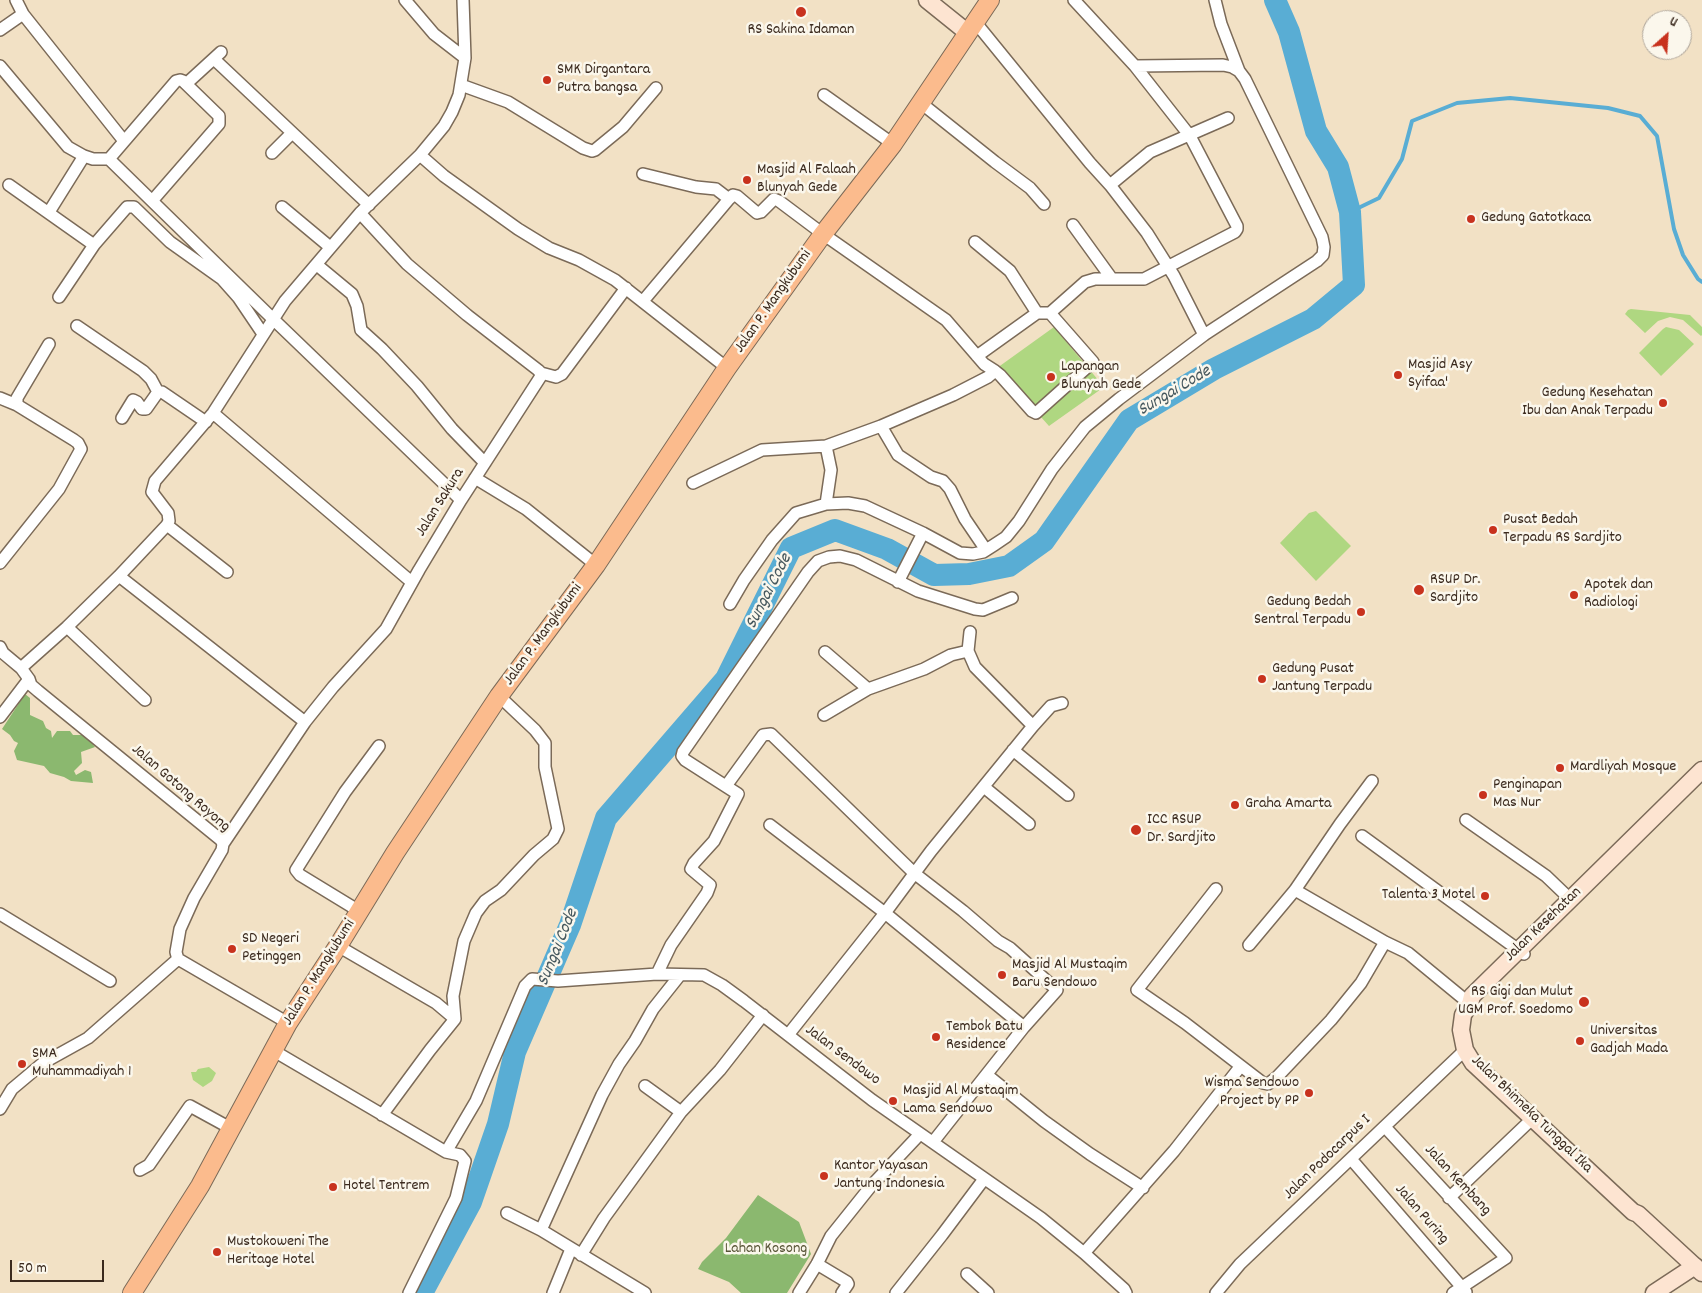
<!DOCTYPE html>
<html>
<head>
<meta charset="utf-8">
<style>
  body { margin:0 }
  #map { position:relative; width:1702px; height:1293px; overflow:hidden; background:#f2e1c5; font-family:Dekko,sans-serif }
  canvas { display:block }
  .north { position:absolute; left:1642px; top:10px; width:50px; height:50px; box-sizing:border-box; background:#fbf7ec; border:1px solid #aea59a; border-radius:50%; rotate:26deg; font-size:14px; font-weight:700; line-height:20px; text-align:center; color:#3b2a1e }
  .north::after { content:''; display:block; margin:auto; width:18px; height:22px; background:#c8321e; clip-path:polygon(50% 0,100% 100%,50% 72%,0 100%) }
  .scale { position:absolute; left:10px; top:1260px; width:94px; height:22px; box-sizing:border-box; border:2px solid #3b2a1e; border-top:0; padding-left:6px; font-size:15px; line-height:18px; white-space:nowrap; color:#3b2a1e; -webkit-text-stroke:4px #fbf7ec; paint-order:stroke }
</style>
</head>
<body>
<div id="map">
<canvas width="1702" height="1293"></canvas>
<div class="north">U</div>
<div class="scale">50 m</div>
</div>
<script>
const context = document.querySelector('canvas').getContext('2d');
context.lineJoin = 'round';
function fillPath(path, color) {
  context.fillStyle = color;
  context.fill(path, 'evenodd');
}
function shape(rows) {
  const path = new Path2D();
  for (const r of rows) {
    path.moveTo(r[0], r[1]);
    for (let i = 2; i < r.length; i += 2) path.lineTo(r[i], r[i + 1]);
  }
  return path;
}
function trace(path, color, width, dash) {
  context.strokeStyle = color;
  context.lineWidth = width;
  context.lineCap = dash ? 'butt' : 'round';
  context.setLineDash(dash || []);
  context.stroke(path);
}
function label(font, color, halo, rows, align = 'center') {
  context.font = font + ' Dekko,sans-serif';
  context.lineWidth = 5;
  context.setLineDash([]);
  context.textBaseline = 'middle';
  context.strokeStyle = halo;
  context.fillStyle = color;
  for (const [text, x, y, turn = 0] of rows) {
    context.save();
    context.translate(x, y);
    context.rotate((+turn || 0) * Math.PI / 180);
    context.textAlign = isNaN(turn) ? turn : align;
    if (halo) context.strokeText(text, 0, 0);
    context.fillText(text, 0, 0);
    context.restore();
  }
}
const green = shape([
  [1631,309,1690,315,1702,327,1702,335,1701,336,1683,320,1670,317,1658,321,1645,333,1625,314,1628,310],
  [1054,327,1104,387,1049,426,997,368],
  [1666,327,1679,330,1694,344,1661,376,1639,353,1663,329],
  [1316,511,1351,546,1316,581,1280,543,1309,513],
  [209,1067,216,1073,212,1081,203,1087,193,1080,191,1072,196,1072,198,1069]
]);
const forest = shape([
  [25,694,30,698,30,715,43,721,46,728,51,731,52,738,57,731,70,731,73,735,82,735,87,737,95,747,81,752,82,763,74,771,76,775,85,770,91,772,93,783,71,781,64,777,50,773,44,766,17,760,14,751,18,743,14,741,10,735,2,729],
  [758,1195,799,1222,811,1254,787,1293,741,1293,729,1282,698,1269,702,1262,726,1238]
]);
const stream = shape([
  [1350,212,1379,198,1402,159,1412,121,1457,103,1510,98,1608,108,1640,116,1657,136,1674,229,1683,255,1698,279,1702,282]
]);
const river = shape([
  [422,1293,471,1202,498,1124,515,1052,570,925,606,818,726,679,791,548,835,530,887,549,934,575,969,574,1009,566,1044,541,1129,420,1214,369,1313,319,1354,285,1350,212,1338,167,1316,131,1289,32,1275,0]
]);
const street = shape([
  [16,0,23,14,124,141],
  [405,0,434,34,465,58],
  [1215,0,1221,24,1239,71],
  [976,23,1090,163,1110,185,1147,233,1174,276,1204,335],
  [0,30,23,14],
  [214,59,369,205],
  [0,66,68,147,84,156,93,159,109,159],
  [186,84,221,52],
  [461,85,508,102,583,148,592,151,595,150,623,127,656,88],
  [824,95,893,144],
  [921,103,995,162,1030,188,1044,204],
  [272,153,292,133],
  [420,155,444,176,518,229,549,248,579,260,615,280,727,368],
  [643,174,696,187,716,189,729,199,733,195,737,196,757,213,761,212,774,199,779,201,823,234,946,320,984,364,995,371,988,377,953,395,881,426,826,446,762,450,693,483],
  [9,185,94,245,127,207,134,207,170,242,222,279,238,297,263,334],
  [1110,185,1150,152,1228,118],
  [152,201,219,124,219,116,183,81,180,80,176,81,109,159,152,201,273,319,461,500],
  [282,207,330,247],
  [49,212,84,156],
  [1073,225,1112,279],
  [975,242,1010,271,1037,313],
  [317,265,352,294,357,306,361,330,382,349,417,386,452,429,485,463],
  [59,297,94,245],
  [643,301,729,199],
  [77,326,143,371,151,379,158,392],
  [977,356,1037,313,1050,313,1085,282,1095,279,1144,279,1235,232,1237,229,1237,226,1190,136,1135,66,1074,0],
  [995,371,1000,375,1032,411,1036,413,1093,362,1050,313],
  [541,373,556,377,562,374,626,288],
  [0,398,17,405],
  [213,413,408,579],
  [122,418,133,400,137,402,142,409,146,409,158,392,162,392,206,422],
  [881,426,898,455,931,477,943,481,950,489,965,519,986,550],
  [475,478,526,509,596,565],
  [826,504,831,470,826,446],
  [167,525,227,572],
  [0,563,59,489,81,449,78,443,74,440,17,405,17,398,49,344],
  [119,576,305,722],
  [898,582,923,533],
  [730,604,744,580,772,540,796,513,826,504,848,503,865,506,923,533,960,553,973,554,983,552,994,545,1006,537,1019,521,1052,469,1085,427,1119,399,1204,335,1317,261,1323,255,1324,247,1322,237,1245,79,1239,71,1232,67,1223,65,1135,66],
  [67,627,145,700],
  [970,632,968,651,975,667,1033,726],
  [0,647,3,653,21,668,29,679,31,685,38,691,221,840,223,844,222,850,194,898,180,929,176,952,177,956,178,959,288,1023],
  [825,652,868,689],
  [21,668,67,627,119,576,167,525,169,521,168,513,152,492,155,481,213,413,285,301,360,213,420,155,444,126,452,112,459,95,465,58,463,0],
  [824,715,868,689,924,669,951,655,968,651],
  [0,717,29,679],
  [1013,750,1068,795],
  [726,786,763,735,771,734,914,873,963,911,998,941,1010,948,1057,990,1024,1027,933,1142],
  [984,787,1029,824],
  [1466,820,1546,876,1570,899],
  [770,825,885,913,1024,1027],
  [1362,836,1524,954],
  [223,844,305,722,333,687,386,629,419,570,461,500,541,376,541,373,538,370,467,315,407,264,360,213],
  [1216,889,1137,990,1185,1023,1263,1083,1268,1084,1277,1077,1331,1020,1361,983,1385,942],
  [1295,890,1385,942,1408,953,1470,1004],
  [359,911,300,875,296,870,345,792,379,746],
  [0,914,110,981],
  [1249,945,1295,890,1340,824,1372,781],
  [338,946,436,1003,455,1019],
  [657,974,671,945,707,893,710,885,691,869,694,863,714,841,738,794,685,760,682,756,683,752,808,572,818,561,829,557,840,556,856,560,918,591,975,609,983,610,1012,598],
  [788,1035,885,913,931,851,1033,726,1051,706,1062,703],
  [274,1051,446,1152,460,1155,465,1161,456,1198,409,1293],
  [987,1075,1044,1121,1090,1154,1143,1188],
  [645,1086,681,1112],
  [0,1109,12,1089,43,1063,88,1038,178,959],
  [382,1115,430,1050,455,1019,453,996,464,941,476,913,485,901,501,890,534,855,553,839,558,829,545,767,545,743,535,730,499,696],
  [1385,1127,1506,1258,1453,1293],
  [446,1152,476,1101,525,986,532,979,558,981,657,974,704,975,722,985,744,1001,872,1100,1041,1218,1084,1253,1124,1289,1126,1293],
  [1351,1159,1466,1292],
  [140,1170,149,1165,190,1106,232,1129],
  [1449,1198,1533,1118],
  [507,1213,541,1230,645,1293],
  [541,1230,602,1095,619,1064,635,1041,653,1009,680,975],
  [1084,1253,1174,1151,1240,1067],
  [581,1255,604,1218,681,1112,720,1070,763,1015],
  [817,1264,847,1282,848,1284,842,1293],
  [967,1274,988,1293],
  [553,1293,571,1249],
  [799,1293,817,1264,831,1236,871,1186,920,1134],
  [896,1293,942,1235,984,1179],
  [1216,1293,1240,1264,1465,1050]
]);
const secondary = shape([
  [927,0,968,33],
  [1702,770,1472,996,1470,1004,1463,1015,1461,1030,1465,1050,1473,1063,1633,1212,1638,1214,1702,1273],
  [1654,1293,1695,1266]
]);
const primary = shape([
  [132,1293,200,1186,288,1023,338,946,395,853,499,696,596,565,727,368,823,234,893,144,990,0]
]);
const markers = [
  [801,12,6,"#c8321e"],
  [547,80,5,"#c8321e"],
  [747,180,5,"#c8321e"],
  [1471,219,5,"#c8321e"],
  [1398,375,5,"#c8321e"],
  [1051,377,5,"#c8321e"],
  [1663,403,5,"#c8321e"],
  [1493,530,5,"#c8321e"],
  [1419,590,6,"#c8321e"],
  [1574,595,5,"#c8321e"],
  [1361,612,5,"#c8321e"],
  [1262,679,5,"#c8321e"],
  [1560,768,5,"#c8321e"],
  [1483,795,5,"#c8321e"],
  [1235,805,5,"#c8321e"],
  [1136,830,6,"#c8321e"],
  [1485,896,5,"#c8321e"],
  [232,949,5,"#c8321e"],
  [1002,975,5,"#c8321e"],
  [1584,1002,6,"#c8321e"],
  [936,1037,5,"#c8321e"],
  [1580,1041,5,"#c8321e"],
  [22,1064,5,"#c8321e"],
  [1309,1093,5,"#c8321e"],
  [893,1101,5,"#c8321e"],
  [824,1176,5,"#c8321e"],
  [333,1187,5,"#c8321e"],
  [217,1252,5,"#c8321e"]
];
const poiNames = [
  ["RS Sakina Idaman",801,31,"center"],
  ["SMK Dirgantara",557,71],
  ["Putra bangsa",557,89],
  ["Masjid Al Falaah",757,171],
  ["Blunyah Gede",757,189],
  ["Gedung Gatotkaca",1481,219],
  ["Masjid Asy",1408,366],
  ["Syifaa'",1408,384],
  ["Lapangan",1061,368],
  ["Blunyah Gede",1061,386],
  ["Gedung Kesehatan",1653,394,"right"],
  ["Ibu dan Anak Terpadu",1653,412,"right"],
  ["Pusat Bedah",1503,521],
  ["Terpadu RS Sardjito",1503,539],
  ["RSUP Dr.",1430,581],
  ["Sardjito",1430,599],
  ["Apotek dan",1584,586],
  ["Radiologi",1584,604],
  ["Gedung Bedah",1351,603,"right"],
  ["Sentral Terpadu",1351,621,"right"],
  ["Gedung Pusat",1272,670],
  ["Jantung Terpadu",1272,688],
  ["Mardliyah Mosque",1570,768],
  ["Penginapan",1493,786],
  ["Mas Nur",1493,804],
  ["Graha Amarta",1245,805],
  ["ICC RSUP",1147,821],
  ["Dr. Sardjito",1147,839],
  ["Talenta 3 Motel",1475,896,"right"],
  ["SD Negeri",242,940],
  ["Petinggen",242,958],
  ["Masjid Al Mustaqim",1012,966],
  ["Baru Sendowo",1012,984],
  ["RS Gigi dan Mulut",1573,993,"right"],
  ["UGM Prof. Soedomo",1573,1011,"right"],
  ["Tembok Batu",946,1028],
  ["Residence",946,1046],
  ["Universitas",1590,1032],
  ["Gadjah Mada",1590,1050],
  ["SMA",32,1055],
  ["Muhammadiyah 1",32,1073],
  ["Wisma Sendowo",1299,1084,"right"],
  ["Project by PP",1299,1102,"right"],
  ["Masjid Al Mustaqim",903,1092],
  ["Lama Sendowo",903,1110],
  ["Kantor Yayasan",834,1167],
  ["Jantung Indonesia",834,1185],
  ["Hotel Tentrem",343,1187],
  ["Mustokoweni The",227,1243],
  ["Heritage Hotel",227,1261]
];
const streetNames = [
  ["Jalan P. Mangkubumi",774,302,-55],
  ["Jalan Sakura",441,503,-58],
  ["Jalan P. Mangkubumi",544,635,-54],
  ["Jalan Gotong Royong",180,789,41],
  ["Jalan Kesehatan",1544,925,-44],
  ["Jalan P. Mangkubumi",320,973,-58],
  ["Jalan Sendowo",842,1056,37],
  ["Jalan Bhinneka Tunggal Ika",1531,1115,44],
  ["Jalan Podocarpus I",1328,1158,-44],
  ["Jalan Kembang",1457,1181,47],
  ["Jalan Puring",1421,1215,49]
];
const parkNames = [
  ["Lahan Kosong",766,1250]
];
const waterNames = [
  ["Sungai Code",1175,392,-31],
  ["Sungai Code",770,592,-63],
  ["Sungai Code",559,948,-68]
];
fillPath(green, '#afd781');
fillPath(forest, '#8bb86f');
trace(stream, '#59add4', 4);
trace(river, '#59add4', 22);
trace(street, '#7b6a58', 14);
trace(secondary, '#7b6a58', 19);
trace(primary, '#7b6a58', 20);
trace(street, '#fff', 11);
trace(secondary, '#fde4d1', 16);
trace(primary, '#fbbb8d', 18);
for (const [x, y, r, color] of markers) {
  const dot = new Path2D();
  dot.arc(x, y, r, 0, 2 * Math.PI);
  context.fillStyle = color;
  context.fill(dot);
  trace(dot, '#fbf7ec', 2);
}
label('16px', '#3b2a1e', '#fbf7ec', poiNames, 'left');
label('16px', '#3b2a1e', '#fbf7ec', streetNames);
label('16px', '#585537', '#fbf7ec', parkNames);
label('italic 18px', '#46585e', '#fbf7ec', waterNames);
</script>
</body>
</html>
